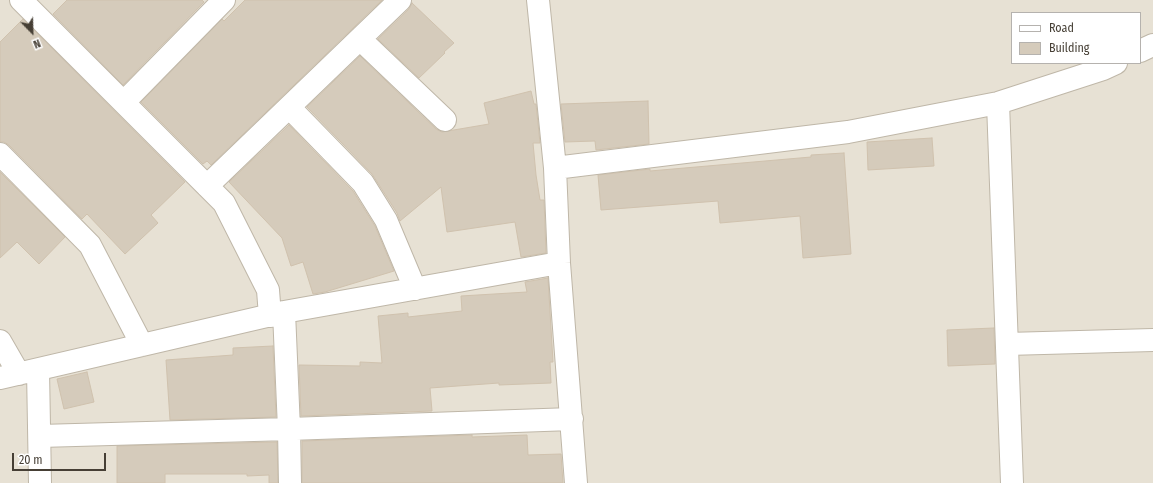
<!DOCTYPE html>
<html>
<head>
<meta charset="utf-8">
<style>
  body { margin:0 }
  #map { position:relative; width:1153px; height:483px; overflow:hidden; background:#f3efe6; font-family:"Fira Sans Condensed",sans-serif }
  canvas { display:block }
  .legend { position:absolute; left:1011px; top:12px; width:130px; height:52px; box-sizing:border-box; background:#fff; border:1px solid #b5b2ae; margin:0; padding:5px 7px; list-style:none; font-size:12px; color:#463f35 }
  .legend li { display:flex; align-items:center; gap:8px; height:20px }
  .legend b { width:20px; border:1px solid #b5b2ae }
  .north { position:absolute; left:12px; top:12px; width:40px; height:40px; -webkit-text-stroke:3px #fff; paint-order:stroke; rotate:157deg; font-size:11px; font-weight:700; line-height:16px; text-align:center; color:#463f35 }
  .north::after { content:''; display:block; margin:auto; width:14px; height:18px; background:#463f35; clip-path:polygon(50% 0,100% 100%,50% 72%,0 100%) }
  .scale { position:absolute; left:12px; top:453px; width:94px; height:18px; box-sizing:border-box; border:2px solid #463f35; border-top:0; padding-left:5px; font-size:12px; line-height:14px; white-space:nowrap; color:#463f35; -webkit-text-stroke:3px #fff; paint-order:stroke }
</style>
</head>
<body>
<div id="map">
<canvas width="1153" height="483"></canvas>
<ul class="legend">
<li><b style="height:5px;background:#fff"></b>Road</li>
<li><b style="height:11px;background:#d5cbbb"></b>Building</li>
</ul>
<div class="north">N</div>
<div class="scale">20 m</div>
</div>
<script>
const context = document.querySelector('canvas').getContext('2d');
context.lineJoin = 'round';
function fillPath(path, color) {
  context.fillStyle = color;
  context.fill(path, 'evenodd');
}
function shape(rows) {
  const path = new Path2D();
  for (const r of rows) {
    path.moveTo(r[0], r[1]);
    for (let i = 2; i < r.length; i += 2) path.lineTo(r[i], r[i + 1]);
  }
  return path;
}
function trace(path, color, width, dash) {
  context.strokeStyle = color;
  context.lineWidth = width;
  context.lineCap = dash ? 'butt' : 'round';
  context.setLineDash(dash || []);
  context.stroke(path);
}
const residential = shape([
  [0,0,1153,0,1153,483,0,483],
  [1012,13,1140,13,1140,63,1012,63]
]);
const building = shape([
  [67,0,202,0,204,2,123,85,53,14,67,0],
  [245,0,382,0,211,165,207,161,203,164,141,102,222,19,224,21,245,0],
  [412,3,454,43,444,52,445,53,419,78,378,39,409,9,412,3],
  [23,19,185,182,151,215,158,223,125,254,87,214,82,219,9,145,4,142,0,142,0,42,23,19],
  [360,56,436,129,442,132,489,124,484,103,531,91,534,104,536,104,540,143,533,143,536,175,540,200,544,200,546,253,521,257,515,222,447,232,441,187,400,221,397,213,372,174,307,107,360,56],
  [648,101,649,144,596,150,595,141,565,142,561,104,648,101],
  [289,125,353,191,375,226,394,271,325,292,313,294,303,262,291,266,282,238,229,182,289,125],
  [932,138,934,166,868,170,867,142,932,138],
  [844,153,851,254,803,258,800,216,720,223,718,201,601,210,598,175,650,169,650,171,811,157,811,155,844,153],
  [0,172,65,237,39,264,17,242,0,258,0,172],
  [548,278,553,362,550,362,551,383,499,385,499,383,430,388,432,411,301,416,299,365,360,366,360,362,382,363,378,316,408,313,408,317,462,311,461,296,527,292,525,282,548,278],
  [994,328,995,364,948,366,947,330,994,328],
  [273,346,276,417,170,420,166,360,233,355,233,348,273,346],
  [87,372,94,402,64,409,57,379,87,372],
  [472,435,472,437,527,435,528,455,561,454,563,483,302,483,302,441,472,435],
  [277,442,278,483,269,483,269,475,247,476,247,474,165,474,165,483,117,483,117,446,277,442]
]);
const street = shape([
  [21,0,224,203,268,290,270,316],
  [538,0,555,168,559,263,576,483],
  [360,39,445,120],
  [1140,51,1153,45],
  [124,102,224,0],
  [998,103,1012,483],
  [289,107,363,183,386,220,415,289],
  [0,154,90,245,142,345],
  [555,168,848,132,998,103,1103,69,1116,63],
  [207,186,400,0],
  [284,312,289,429,290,483],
  [0,341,19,374],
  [1007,344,1153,340],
  [38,370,40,483],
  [0,378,284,312,559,263],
  [40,436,289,429,572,419]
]);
fillPath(residential, '#e7e1d4');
fillPath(building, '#d5cbbb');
trace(building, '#d0c2ae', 1);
trace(street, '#bfb7a8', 24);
trace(street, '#fff', 22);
</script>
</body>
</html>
